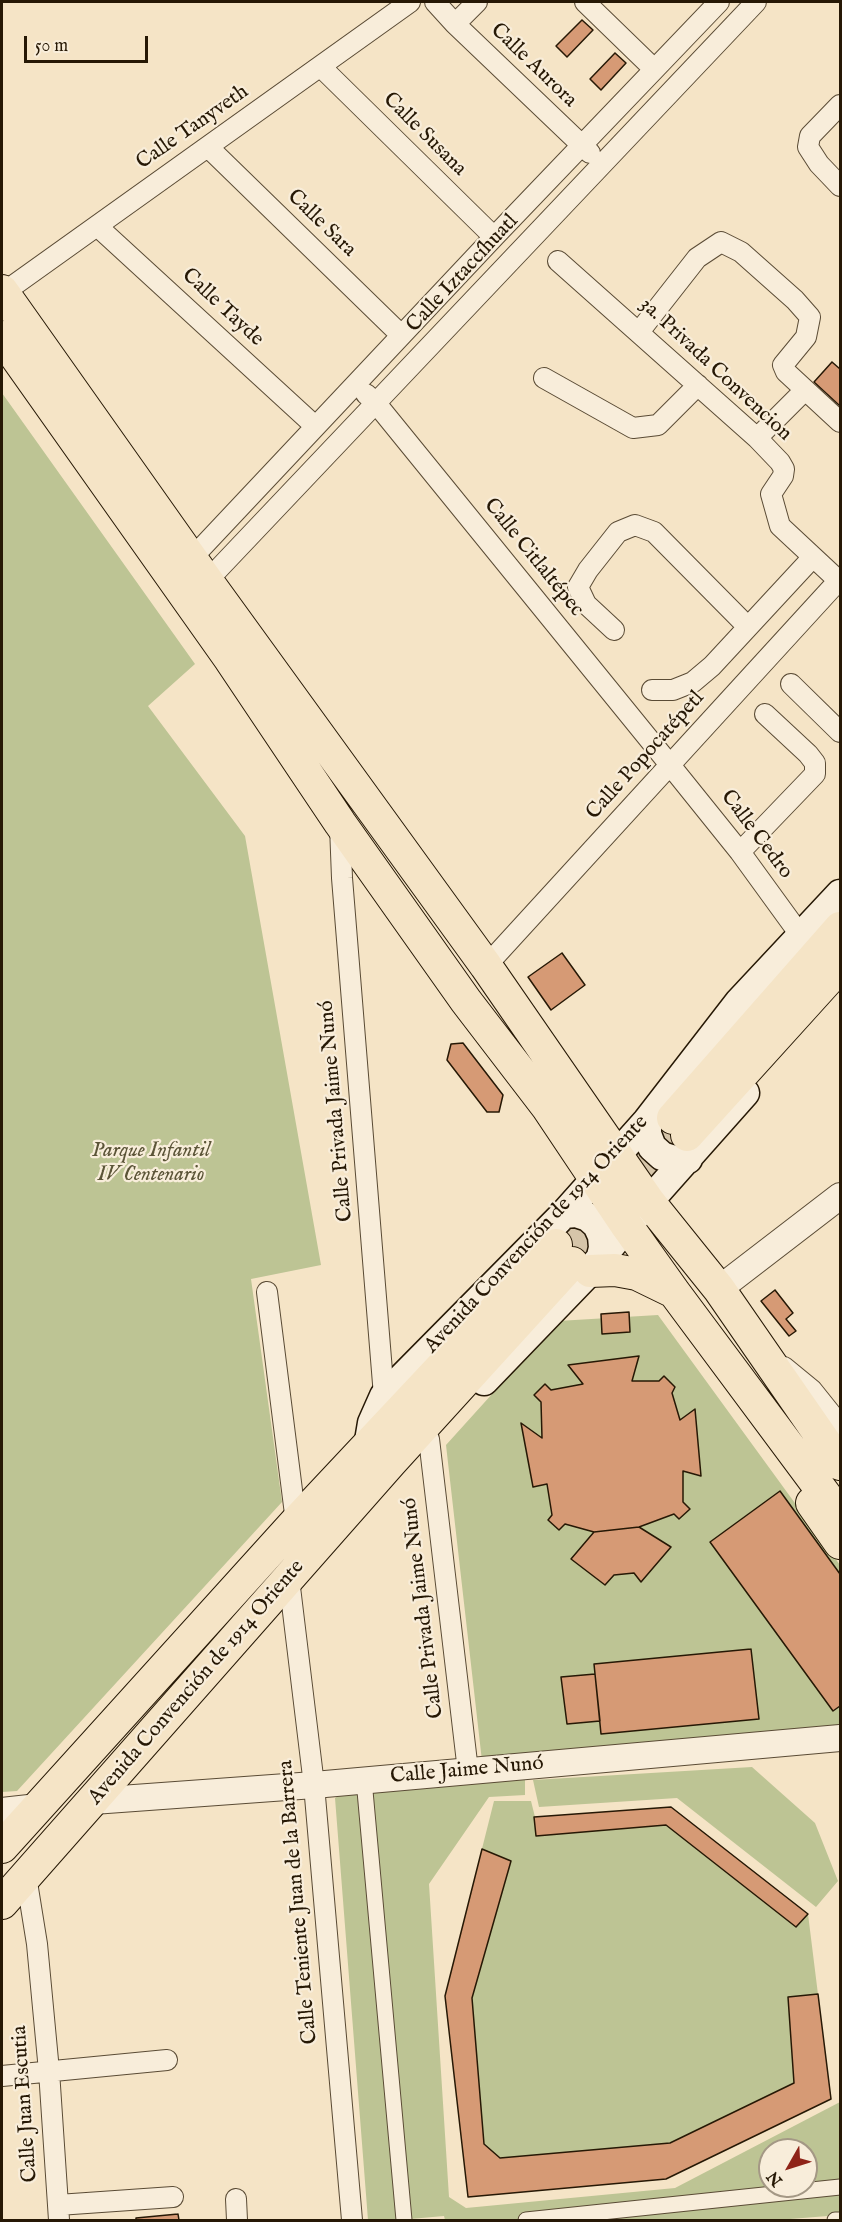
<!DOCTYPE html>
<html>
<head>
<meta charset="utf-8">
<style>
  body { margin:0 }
  #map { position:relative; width:842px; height:2222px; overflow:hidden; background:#f5e4c6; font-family:"IM FELL English",serif }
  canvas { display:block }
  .frame { position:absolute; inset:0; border:3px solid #261805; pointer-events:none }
  .north { position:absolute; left:758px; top:2138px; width:60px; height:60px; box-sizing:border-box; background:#f8edda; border:2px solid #a49885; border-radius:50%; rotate:231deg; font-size:16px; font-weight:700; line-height:24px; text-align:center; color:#261805 }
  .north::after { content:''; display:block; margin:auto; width:21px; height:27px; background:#8f2418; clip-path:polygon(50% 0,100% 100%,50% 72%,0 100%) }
  .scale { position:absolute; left:24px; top:36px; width:124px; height:27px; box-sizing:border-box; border:3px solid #261805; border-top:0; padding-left:8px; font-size:18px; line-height:21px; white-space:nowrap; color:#261805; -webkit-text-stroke:4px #f8edda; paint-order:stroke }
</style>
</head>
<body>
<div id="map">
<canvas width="842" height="2222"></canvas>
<div class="frame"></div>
<div class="north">N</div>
<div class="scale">50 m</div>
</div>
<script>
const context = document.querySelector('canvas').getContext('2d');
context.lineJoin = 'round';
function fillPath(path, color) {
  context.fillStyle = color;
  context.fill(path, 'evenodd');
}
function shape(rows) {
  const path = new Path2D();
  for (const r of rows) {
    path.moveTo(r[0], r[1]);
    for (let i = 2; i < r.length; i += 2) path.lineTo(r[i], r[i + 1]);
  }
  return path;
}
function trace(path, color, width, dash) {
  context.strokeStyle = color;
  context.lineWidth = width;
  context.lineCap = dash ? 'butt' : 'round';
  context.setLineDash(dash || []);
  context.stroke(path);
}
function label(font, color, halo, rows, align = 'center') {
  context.font = font + ' "IM FELL English",serif';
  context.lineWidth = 4.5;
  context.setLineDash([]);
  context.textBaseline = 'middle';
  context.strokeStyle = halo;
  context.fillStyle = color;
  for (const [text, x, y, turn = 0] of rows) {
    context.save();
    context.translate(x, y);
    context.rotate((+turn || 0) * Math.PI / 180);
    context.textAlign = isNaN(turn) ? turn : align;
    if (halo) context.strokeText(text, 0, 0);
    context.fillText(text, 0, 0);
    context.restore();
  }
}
const green = shape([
  [2,393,195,664,148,706,245,836,321,1265,251,1279,282,1502,17,1791,2,1792],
  [658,1315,840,1565,840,1729,482,1761,446,1445,558,1321],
  [752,1767,815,1823,838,1881,816,1907,677,1798,539,1807,533,1780],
  [525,1778,525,1795,489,1797,429,1884,449,2197,466,2208,675,2188,840,2102,840,2215,778,2220,445,2220,444,2216,399,2220,368,2220,335,1798,345,1792],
  [770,2150,806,2150,806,2186,770,2186],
  [494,1801,531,1801,535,1817,671,1807,808,1914,831,2099,666,2179,468,2197,445,1996]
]);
const building = shape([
  [582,20,593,30,567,57,556,46,582,20],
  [615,53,626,63,601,90,590,79,615,53],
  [832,362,840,369,840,406,814,382,832,362],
  [562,953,585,985,551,1010,528,977,562,953],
  [463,1043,503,1095,499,1112,487,1112,447,1060,451,1044,463,1043],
  [775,1290,793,1313,786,1319,796,1331,789,1336,761,1301,775,1290],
  [629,1312,630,1332,602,1334,601,1314,629,1312],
  [639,1356,632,1381,659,1381,664,1376,675,1387,672,1393,680,1420,695,1409,701,1476,683,1471,683,1502,690,1509,679,1519,674,1514,639,1527,594,1532,565,1524,559,1530,548,1520,552,1515,547,1484,533,1487,521,1423,542,1438,541,1402,534,1395,545,1384,551,1390,583,1384,568,1365,639,1356],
  [780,1491,840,1574,840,1706,833,1711,710,1542,780,1491],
  [639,1527,671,1547,641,1582,634,1573,614,1575,605,1585,571,1559,594,1532,639,1527],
  [751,1649,759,1719,601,1734,594,1664,751,1649],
  [595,1674,600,1721,567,1724,561,1677,595,1674],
  [671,1807,808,1914,796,1927,666,1825,536,1836,534,1817,671,1807],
  [482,1849,511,1861,472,1998,484,2144,500,2158,670,2143,794,2083,788,1997,818,1994,831,2099,666,2179,468,2197,445,1996,482,1849],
  [178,2214,179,2220,136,2220,136,2218,178,2214]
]);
const primaryTunnel = shape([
  [556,1245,668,1123],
  [572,1263,686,1136]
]);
const pedestrian = shape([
  [364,1780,404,2220],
  [526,2220,840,2187],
  [835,2220,840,2220]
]);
const minor = shape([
  [435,2,455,24,590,153],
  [585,2,654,69],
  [455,24,477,2],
  [321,67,494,237],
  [840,105,810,136,808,147,819,164,840,186],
  [208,147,401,335],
  [97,226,315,426],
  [558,261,757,438,780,462,784,469,783,476,771,494,780,526,839,581],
  [3,293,410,2],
  [639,332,697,258,721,242,741,252,795,300,810,317,806,337,783,365,786,372,840,422],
  [544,378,633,428,658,425,698,385],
  [366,394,375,402,670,765,740,852,801,936],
  [757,438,805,390],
  [191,559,494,237,719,2],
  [207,581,756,2],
  [614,630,586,604,578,587,588,570,618,532,635,525,654,532,747,626],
  [791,684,840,732],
  [652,690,673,690,693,682,712,666,813,557],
  [340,826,342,878,384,1396],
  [740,852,815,774,815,763,808,754,765,714],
  [486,966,840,579],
  [267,1292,296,1522],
  [784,1367,812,1390,840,1425],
  [429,1439,468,1771],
  [289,1579,314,1785,352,2220],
  [26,1876,37,1944,49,2071,59,2220],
  [2,2076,167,2060],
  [236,2199,237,2220],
  [58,2205,173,2197]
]);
const tertiary = shape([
  [719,1289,840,1196],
  [93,1801,314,1785,840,1738],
  [2,1811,38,1807]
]);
const secondary = shape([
  [647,1121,647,1134,652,1147,662,1156,674,1160,688,1159],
  [564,1214,576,1213,588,1217,597,1225,602,1236,603,1248,600,1260],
  [484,1381,590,1271,627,1226,745,1093],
  [368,1447,372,1423,384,1396,564,1214,647,1121,739,1002,840,894]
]);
const primary = shape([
  [2,291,207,581,486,966,649,1202,719,1289,840,1464],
  [2,337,230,659,340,823,466,1001,548,1108,627,1226,674,1292,840,1515],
  [673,1118,840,928],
  [687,1135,840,966],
  [590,1271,615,1270,637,1274,672,1291],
  [812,1503,840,1543],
  [2,1847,296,1522,556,1245],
  [2,1903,391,1462,572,1263]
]);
const streetNames = [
  ["Calle Aurora",533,66,44],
  ["Calle Tanyveth",193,128,-35],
  ["Calle Susana",424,135,45],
  ["Calle Sara",321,224,44],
  ["Calle Iztaccíhuatl",463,274,-47],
  ["Calle Tayde",222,308,43],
  ["3a. Privada Convencion",715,370,43],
  ["Calle Citlaltépec",533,558,51],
  ["Calle Popocatépetl",646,756,-48],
  ["Calle Cedro",756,835,53],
  ["Calle Privada Jaime Nunó",337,1111,-95],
  ["Avenida Convención de 1914 Oriente",537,1235,-47],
  ["Calle Privada Jaime Nunó",424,1608,-97],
  ["Avenida Convención de 1914 Oriente",197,1683,-49],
  ["Calle Jaime Nunó",467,1771,-5],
  ["Calle Teniente Juan de la Barrera",299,1902,-95],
  ["Calle Juan Escutia",26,2104,-94]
];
const parkNames = [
  ["Parque Infantil",151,1152],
  ["IV Centenario",151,1176]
];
fillPath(green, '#bdc494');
fillPath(building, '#d69a75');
trace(building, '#261805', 1.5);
trace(primaryTunnel, '#d6c5a9', 32, [32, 16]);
trace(pedestrian, '#5a4b35', 17);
trace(minor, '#5a4b35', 22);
trace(tertiary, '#5a4b35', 28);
trace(secondary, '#261805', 31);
trace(primary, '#261805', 34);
trace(pedestrian, '#f8edda', 15);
trace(minor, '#f8edda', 20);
trace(tertiary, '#f8edda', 26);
trace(secondary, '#f8edda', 28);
trace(primary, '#f5e4c6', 32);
label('21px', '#261805', '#f8edda', streetNames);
label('italic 21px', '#5b5437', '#f8edda', parkNames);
</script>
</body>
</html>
